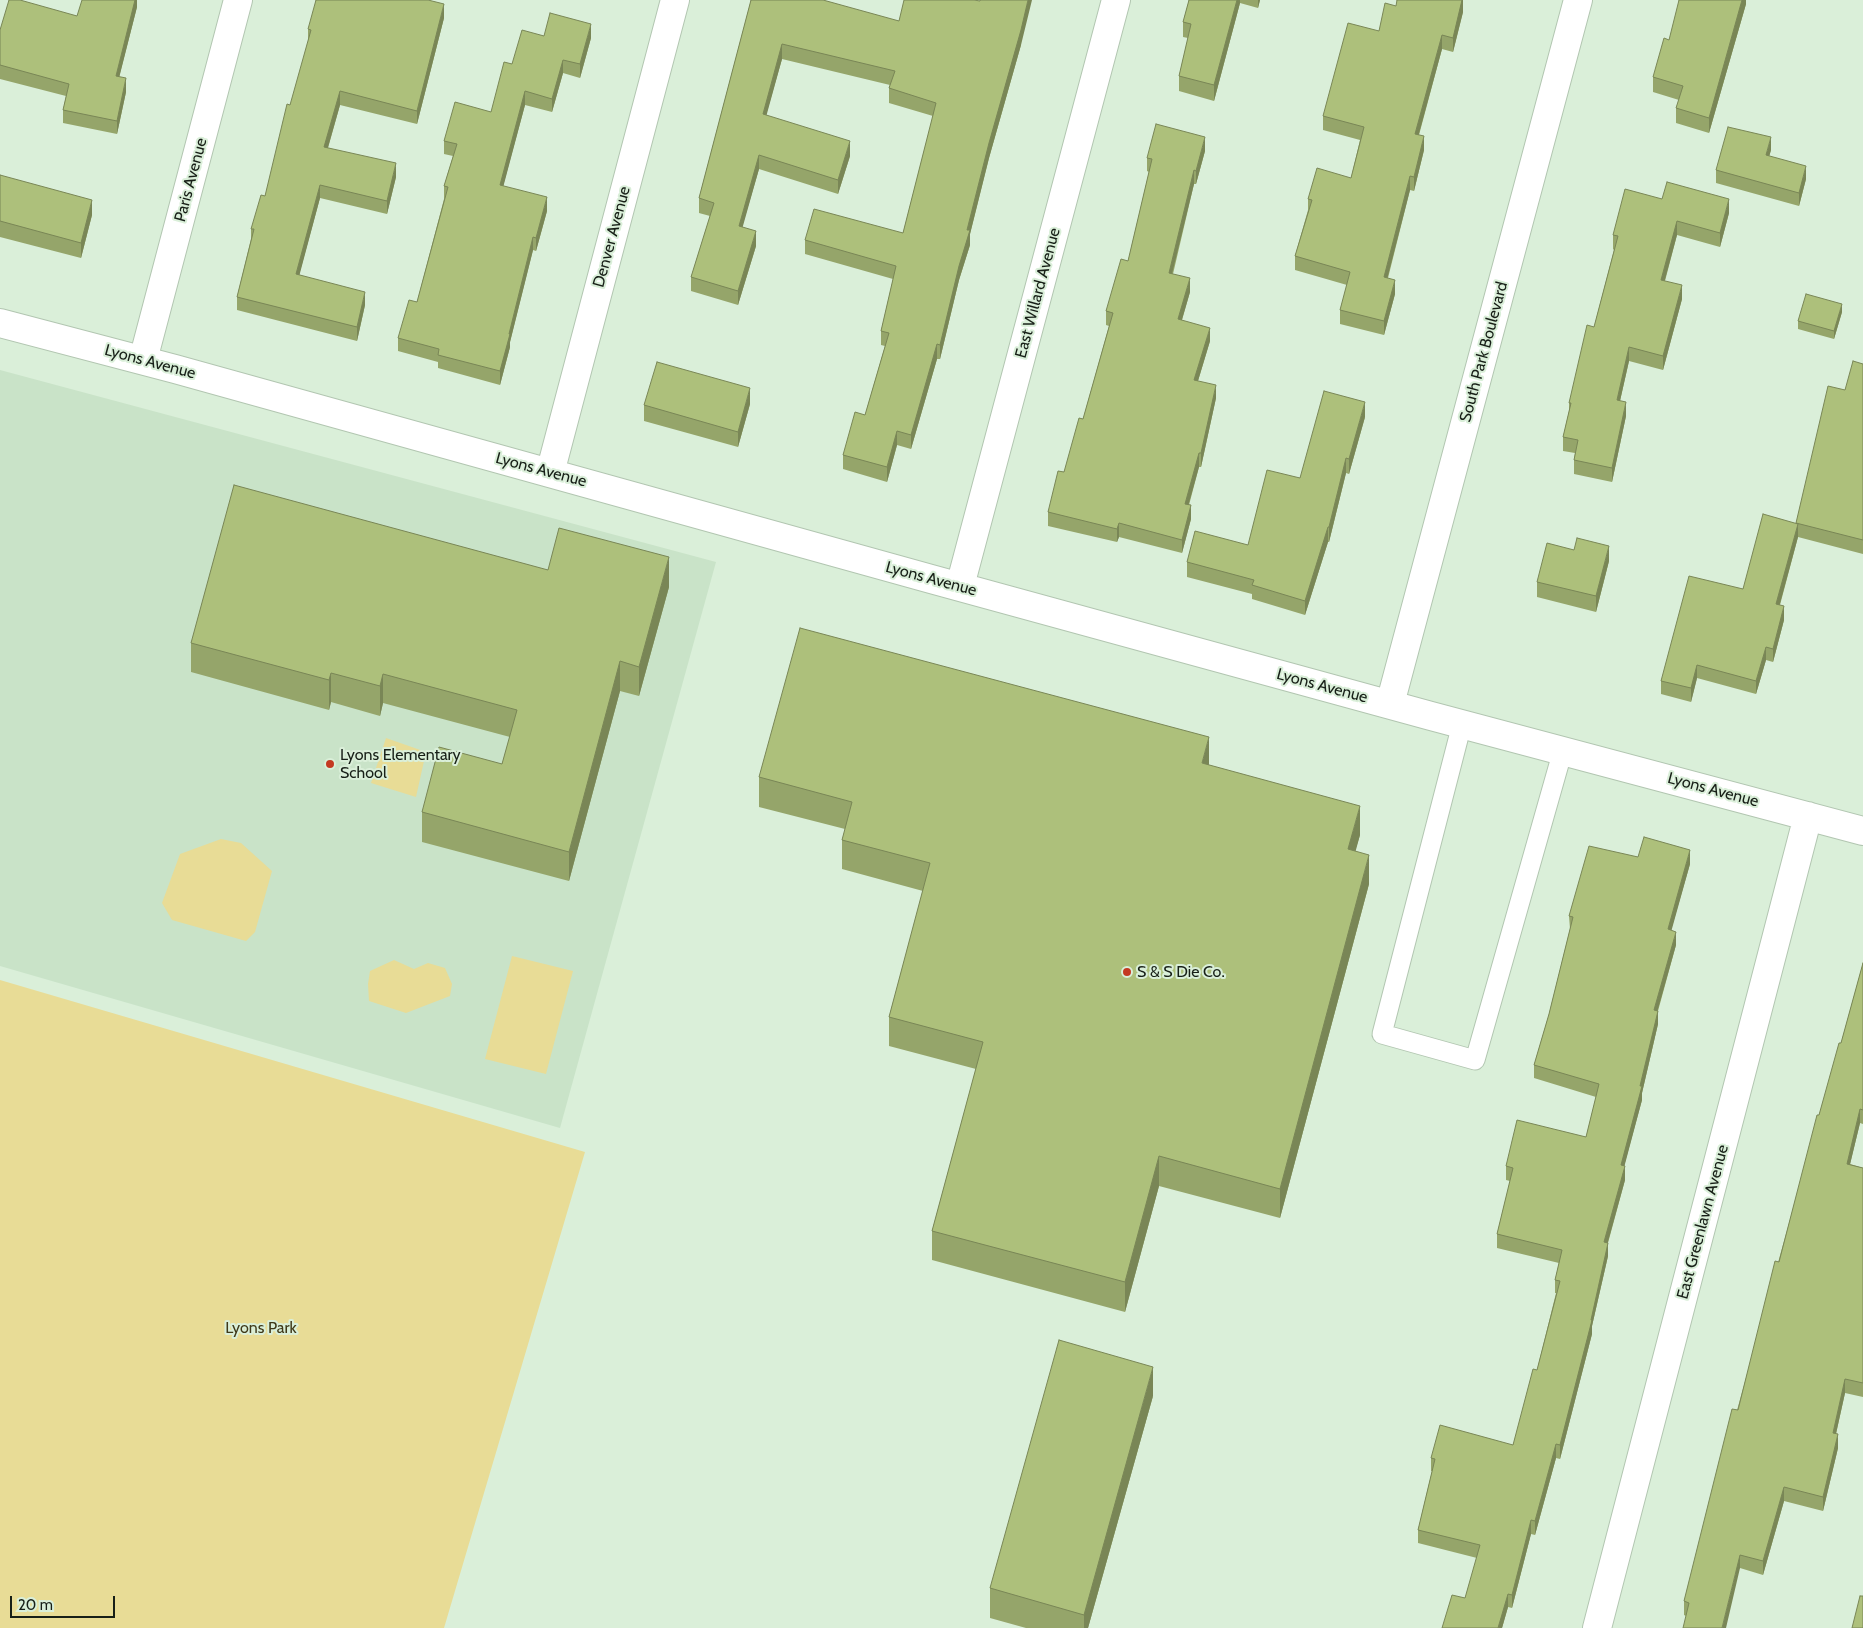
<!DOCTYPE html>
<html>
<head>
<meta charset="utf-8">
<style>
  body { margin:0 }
  #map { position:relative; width:1863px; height:1628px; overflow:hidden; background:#daefd9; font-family:Cabin,sans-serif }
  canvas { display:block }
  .scale { position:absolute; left:10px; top:1596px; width:105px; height:22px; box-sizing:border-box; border:2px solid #171f17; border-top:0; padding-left:6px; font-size:15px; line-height:18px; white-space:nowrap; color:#171f17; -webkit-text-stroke:4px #daefd9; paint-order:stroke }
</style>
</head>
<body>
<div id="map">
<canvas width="1863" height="1628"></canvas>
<div class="scale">20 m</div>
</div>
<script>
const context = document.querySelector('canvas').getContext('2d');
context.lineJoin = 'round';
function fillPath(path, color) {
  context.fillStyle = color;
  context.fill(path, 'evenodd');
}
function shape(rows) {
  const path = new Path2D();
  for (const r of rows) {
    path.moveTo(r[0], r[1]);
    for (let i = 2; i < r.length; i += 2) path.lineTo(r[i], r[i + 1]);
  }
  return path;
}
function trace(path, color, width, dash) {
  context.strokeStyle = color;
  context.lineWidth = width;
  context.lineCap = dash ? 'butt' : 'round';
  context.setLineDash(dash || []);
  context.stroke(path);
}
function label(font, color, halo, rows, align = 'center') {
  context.font = font + ' Cabin,sans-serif';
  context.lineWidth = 4;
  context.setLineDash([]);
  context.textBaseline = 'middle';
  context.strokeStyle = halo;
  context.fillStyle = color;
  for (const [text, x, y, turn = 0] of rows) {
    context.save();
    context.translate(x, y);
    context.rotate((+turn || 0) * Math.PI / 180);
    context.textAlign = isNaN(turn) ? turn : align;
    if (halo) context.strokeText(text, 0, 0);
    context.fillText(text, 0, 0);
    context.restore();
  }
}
const built = shape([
  [0,370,716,562,560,1128,0,966]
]);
const green = shape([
  [386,738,426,752,416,797,371,783],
  [221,839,241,843,272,871,255,932,246,941,172,920,162,903,180,854],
  [512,956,573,971,546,1074,485,1059],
  [394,960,414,969,428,963,445,968,452,984,450,996,406,1013,369,1001,368,984,370,971],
  [0,980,585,1152,444,1628,0,1628]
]);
const service = shape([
  [1462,724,1382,1034,1475,1060,1563,750]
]);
const minor = shape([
  [0,323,175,369,931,579,1431,716,1863,831],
  [143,360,238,0],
  [550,473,675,0],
  [960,586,1116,0],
  [1390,704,1578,0],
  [1597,1628,1808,816]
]);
const wall = shape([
  [137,0,137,7,119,77,126,92,117,134,63,123,63,110,66,96,0,79,0,30,77,16],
  [751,0,899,21,1021,45,989,158,970,234,970,245,959,280,940,359,937,359,911,449,897,445,887,482,843,469,843,455,865,415,885,346,881,345,881,331,893,279,805,254,805,240,903,233,933,116,889,103,889,88,890,85,782,59,766,115,850,156,838,194,759,169,742,227,756,246,738,305,691,291,691,277,710,216,699,213,699,198],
  [1189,0,1260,0,1258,8,1240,3,1214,101,1179,91,1179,76,1188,38,1183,37,1183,22],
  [1463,0,1463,12,1453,52,1442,49,1419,135,1424,150,1414,191,1410,190,1388,278,1395,294,1384,335,1340,324,1340,310,1347,285,1295,270,1295,256,1308,210,1308,199,1351,178,1360,140,1323,130,1323,116,1396,6],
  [1746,0,1746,4,1709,133,1676,123,1676,108,1679,100,1653,92,1653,77,1669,40],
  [444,18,417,124,340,105,328,148,396,177,387,214,320,198,299,275,365,305,357,341,237,310,237,297,251,239,251,229,265,196,308,43,308,29],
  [544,36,591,38,580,78,563,73,552,112,525,105,503,186,547,211,536,251,533,250,510,342,510,347,500,385,438,368,438,362,398,351,398,338,417,302,444,199,444,186,453,156,444,154,444,141,491,112,512,64],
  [1771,150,1769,156,1806,179,1799,206,1716,183,1716,170],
  [1205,151,1196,184,1194,184,1173,274,1190,292,1182,320,1210,341,1198,381,1216,398,1201,467,1199,467,1189,505,1191,519,1182,553,1119,537,1117,542,1048,526,1048,512,1064,472,1083,419,1109,326,1106,325,1106,311,1128,261,1149,172,1147,171,1147,158],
  [0,175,92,215,81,258,0,237],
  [1662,199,1729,213,1720,247,1677,235,1665,281,1682,299,1663,370,1629,361,1620,401,1626,416,1612,482,1574,474,1574,460,1575,453,1563,451,1563,437,1569,411,1569,403,1594,327,1614,250,1613,249,1613,235],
  [1842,312,1834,339,1798,329,1798,321],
  [1863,364,1863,554,1798,537,1780,605,1784,620,1773,662,1766,660,1756,694,1697,678,1691,702,1661,694,1661,681,1743,589,1796,523,1845,390],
  [750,404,738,447,644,421,644,405],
  [1365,417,1349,474,1346,473,1329,542,1328,542,1305,615,1252,599,1252,594,1187,577,1187,562,1248,545,1300,478],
  [1609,561,1596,612,1537,597,1537,582],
  [548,570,669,587,639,696,620,691,569,881,422,842,422,812,502,764,510,737,383,703,380,716,331,702,329,710,191,672,191,643],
  [1209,765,1360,835,1355,851,1369,884,1280,1218,1159,1186,1125,1312,932,1260,932,1231,976,1069,889,1046,889,1017,923,891,842,869,842,840,845,829,759,807,759,777],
  [1638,857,1690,864,1671,930,1676,945,1658,1011,1658,1024,1642,1093,1642,1100,1624,1166,1625,1180,1608,1243,1608,1256,1592,1326,1592,1334,1560,1459,1556,1458,1535,1535,1531,1534,1512,1608,1508,1607,1502,1628,1442,1628,1465,1598,1477,1558,1418,1543,1418,1530,1432,1471,1431,1471,1431,1458,1513,1445,1537,1370,1556,1293,1555,1293,1555,1280,1559,1263,1497,1248,1497,1234,1510,1181,1506,1180,1506,1166,1586,1137,1596,1097,1534,1078,1534,1065,1549,1014,1570,929,1569,916],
  [1863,963,1863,1124,1860,1123,1850,1164,1863,1168,1863,1397,1845,1393,1836,1434,1838,1448,1823,1511,1784,1501,1763,1575,1740,1568,1686,1616,1684,1615,1684,1601,1819,1115,1841,1043],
  [1153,1396,1088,1628,1026,1628,990,1618,990,1588]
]);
const shadedWall = shape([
  [135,0,137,0,137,7,116,90,116,76],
  [1028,0,1032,0,1021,45,989,158,970,234,970,245,959,280,940,359,940,345,967,230,989,143],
  [1237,0,1240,0,1240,3,1214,101,1214,85],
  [1258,0,1260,0,1258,8],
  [1459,0,1463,0,1463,12,1453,52,1453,38],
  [1742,0,1746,0,1746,4,1709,133,1709,118],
  [444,4,444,18,417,124,417,111],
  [591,24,591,38,580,78,580,64],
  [1442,35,1442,49,1415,148,1415,134],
  [782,44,782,59,763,128,763,114],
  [563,60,563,73,552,112,552,99],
  [126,78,126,92,117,134,117,121],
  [340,91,340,105,324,161,324,147],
  [525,91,525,105,500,199,500,185],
  [1424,136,1424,150,1414,191,1414,177],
  [1205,137,1205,151,1196,184,1196,171],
  [1771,137,1771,150,1766,168,1766,155],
  [850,141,850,156,838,194,838,180],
  [759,155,759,169,739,240,739,226],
  [396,163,396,177,387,214,387,201],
  [1806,166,1806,179,1799,206,1799,193],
  [1194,170,1194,184,1169,286,1169,273],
  [1410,176,1410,190,1384,291,1384,277],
  [320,185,320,198,296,288,296,274],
  [547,197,547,211,536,251,536,238],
  [1729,199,1729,213,1720,247,1720,233],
  [92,200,92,215,81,258,81,243],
  [1677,221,1677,235,1661,294,1661,280],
  [756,231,756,246,738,305,738,291],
  [533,237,533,250,510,342,510,347,500,385,500,371],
  [1190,278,1190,292,1178,333,1178,319],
  [1395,280,1395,294,1384,335,1384,321],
  [1682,285,1682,299,1663,370,1663,356],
  [365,292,365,305,357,341,357,327],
  [1842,304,1842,312,1834,339,1834,331],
  [1210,328,1210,341,1194,394,1194,380],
  [937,344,937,359,911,449,911,435],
  [1629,347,1629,361,1617,414,1617,400],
  [1216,385,1216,398,1201,467,1201,453],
  [750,388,750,404,738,447,738,432],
  [1365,402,1365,417,1349,474,1349,459],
  [1626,402,1626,416,1612,482,1612,468],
  [897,431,897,445,887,482,887,467],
  [1199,453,1199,467,1185,517,1185,504],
  [1346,458,1346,473,1329,542,1329,527],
  [1191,505,1191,519,1182,553,1182,540],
  [1119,523,1119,537,1117,542,1117,529],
  [1798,524,1798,537,1776,618,1776,604],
  [1328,527,1328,542,1305,615,1305,601],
  [1609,546,1609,561,1596,612,1596,596],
  [669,557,669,587,639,696,639,667],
  [1784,606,1784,620,1773,662,1773,649],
  [1766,647,1766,660,1756,694,1756,681],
  [620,661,620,691,569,881,569,852],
  [1697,665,1697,678,1691,702,1691,688],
  [331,673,331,702,329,710,329,680],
  [383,674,383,703,380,716,380,686],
  [1209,737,1209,766,1202,763],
  [1360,806,1360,835,1348,879,1348,849],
  [1690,850,1690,864,1668,943,1668,929],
  [1369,855,1369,884,1280,1218,1280,1189],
  [1676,932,1676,945,1654,1023,1654,1010],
  [1658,1011,1658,1024,1642,1093,1642,1100,1621,1179,1621,1165],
  [1860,1109,1860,1123,1847,1177,1847,1164],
  [1159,1156,1159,1186,1125,1312,1125,1282],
  [1625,1166,1625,1180,1604,1256,1604,1242],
  [1608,1243,1608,1256,1592,1326,1592,1334,1560,1459,1560,1445,1591,1320],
  [1153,1367,1153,1396,1088,1628,1084,1628,1084,1615],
  [1845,1379,1845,1393,1833,1447,1833,1433],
  [1838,1434,1838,1448,1823,1511,1823,1497],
  [1556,1444,1556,1458,1535,1535,1535,1521],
  [1784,1487,1784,1501,1763,1575,1763,1561],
  [1531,1520,1531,1534,1512,1608,1512,1595],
  [1740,1555,1740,1568,1726,1628,1722,1628],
  [1508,1594,1508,1607,1502,1628,1498,1628]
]);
const building = shape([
  [9,0,20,0,77,16,82,0,135,0,116,76,126,78,117,121,63,110,69,84,0,65,0,30,9,0],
  [316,0,428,0,444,4,417,111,340,91,324,147,396,163,387,201,320,185,296,274,365,292,357,327,237,297,254,229,251,229,261,195,265,196,287,104,290,105,311,30,308,29,316,0],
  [751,0,823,0,899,21,904,0,974,0,980,1,980,0,1028,0,1021,30,989,143,967,230,970,230,959,266,940,345,937,344,911,435,897,431,887,467,843,455,855,412,865,415,889,333,881,331,896,266,805,240,814,209,903,233,936,103,889,88,895,71,782,44,763,114,850,141,838,180,759,155,739,226,756,231,738,291,691,277,714,203,699,198,751,0],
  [1189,0,1237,0,1214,85,1179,76,1191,24,1183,22,1189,0],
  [1397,0,1462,0,1453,38,1442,35,1415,134,1424,136,1414,177,1410,176,1384,277,1395,280,1384,321,1340,310,1350,272,1295,256,1312,200,1308,199,1317,168,1351,178,1364,127,1323,116,1348,23,1379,31,1385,3,1396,6,1397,0],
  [1679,0,1742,0,1709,118,1676,108,1683,86,1653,77,1664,38,1669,40,1679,0],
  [550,13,591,24,580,64,563,60,552,99,525,91,500,185,547,197,536,238,533,237,509,334,510,334,500,371,438,355,439,349,398,338,409,300,417,302,448,187,444,186,457,144,444,141,455,102,491,112,504,62,512,64,522,30,544,36,550,13],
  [1156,124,1205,137,1196,171,1194,170,1169,273,1190,278,1178,319,1210,328,1194,380,1216,385,1201,453,1199,453,1185,504,1191,505,1182,540,1119,523,1117,529,1048,512,1058,471,1064,472,1079,418,1083,419,1113,313,1106,311,1121,259,1128,261,1152,159,1147,158,1156,124],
  [1728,127,1771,137,1766,155,1806,166,1799,193,1716,170,1728,127],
  [0,175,92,200,81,243,0,221,0,175],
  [1667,182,1729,199,1720,233,1677,221,1661,280,1682,285,1663,356,1629,347,1617,400,1626,402,1612,468,1574,460,1578,440,1563,437,1571,403,1569,403,1587,325,1594,327,1618,236,1613,235,1625,189,1662,199,1667,182],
  [1806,294,1842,304,1834,331,1798,321,1806,294],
  [1853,361,1863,364,1863,540,1796,523,1828,386,1845,390,1853,361],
  [657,362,750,388,738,432,644,405,657,362],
  [1324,391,1365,402,1349,459,1346,458,1329,527,1328,527,1305,601,1252,585,1254,580,1187,562,1195,531,1248,545,1267,470,1300,478,1324,391],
  [234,485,548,570,559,528,669,557,639,667,620,661,569,852,422,812,439,747,502,764,517,710,383,674,380,686,331,673,329,680,191,643,234,485],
  [1763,514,1798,524,1776,604,1784,606,1773,649,1766,647,1756,681,1697,665,1691,688,1661,681,1689,576,1743,589,1763,514],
  [1577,538,1609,546,1596,596,1537,582,1547,543,1574,550,1577,538],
  [800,628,1209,737,1202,763,1360,806,1348,849,1369,855,1280,1189,1159,1156,1125,1282,932,1231,983,1042,889,1017,930,863,842,840,852,802,759,777,800,628],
  [1644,837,1690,850,1668,929,1676,932,1654,1010,1658,1011,1640,1086,1642,1086,1621,1165,1625,1166,1604,1242,1608,1243,1591,1320,1592,1320,1560,1445,1556,1444,1535,1521,1531,1520,1512,1595,1508,1594,1498,1628,1442,1628,1452,1595,1465,1598,1480,1545,1418,1530,1435,1459,1431,1458,1440,1425,1513,1445,1533,1369,1537,1370,1560,1281,1555,1280,1562,1250,1497,1234,1513,1168,1506,1166,1517,1120,1586,1137,1599,1084,1534,1065,1549,1014,1573,917,1569,916,1589,846,1638,857,1644,837],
  [1863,963,1863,1110,1860,1109,1847,1164,1863,1168,1863,1383,1845,1379,1833,1433,1838,1434,1823,1497,1784,1487,1763,1561,1740,1555,1722,1628,1683,1628,1689,1603,1684,1601,1732,1409,1738,1410,1775,1261,1779,1262,1817,1115,1819,1115,1839,1043,1841,1043,1863,963],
  [1059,1340,1153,1367,1084,1615,990,1588,1059,1340],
  [1860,1596,1863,1596,1863,1628,1852,1628,1860,1596]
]);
const markers = [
  [330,764,5,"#c43921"],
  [1127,972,5,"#c43921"]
];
const streetNames = [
  ["Paris Avenue",191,180,-75],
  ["Denver Avenue",612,237,-75],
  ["East Willard Avenue",1038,293,-75],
  ["South Park Boulevard",1484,352,-75],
  ["Lyons Avenue",150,362,15],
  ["Lyons Avenue",541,470,15],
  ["Lyons Avenue",931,579,15],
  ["Lyons Avenue",1322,686,15],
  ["Lyons Avenue",1713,790,15],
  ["East Greenlawn Avenue",1703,1222,-75]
];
const poiNames = [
  ["Lyons Elementary",340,755],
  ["School",340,773],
  ["S & S Die Co.",1137,972]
];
const parkNames = [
  ["Lyons Park",261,1328]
];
fillPath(built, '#c9e3c8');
fillPath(green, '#e8dc96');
trace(service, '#b2c6b1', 21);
trace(minor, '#b2c6b1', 30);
trace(service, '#fff', 19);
trace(minor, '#fff', 28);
fillPath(wall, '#95a56a');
fillPath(shadedWall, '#798656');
fillPath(building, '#adc07b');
trace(building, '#798656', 1);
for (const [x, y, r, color] of markers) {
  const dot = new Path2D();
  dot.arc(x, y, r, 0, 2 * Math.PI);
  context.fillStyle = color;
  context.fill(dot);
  trace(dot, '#daefd9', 2);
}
label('16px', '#171f17', '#daefd9', streetNames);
label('16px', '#171f17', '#daefd9', poiNames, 'left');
label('16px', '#3f3918', '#daefd9', parkNames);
</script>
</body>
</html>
